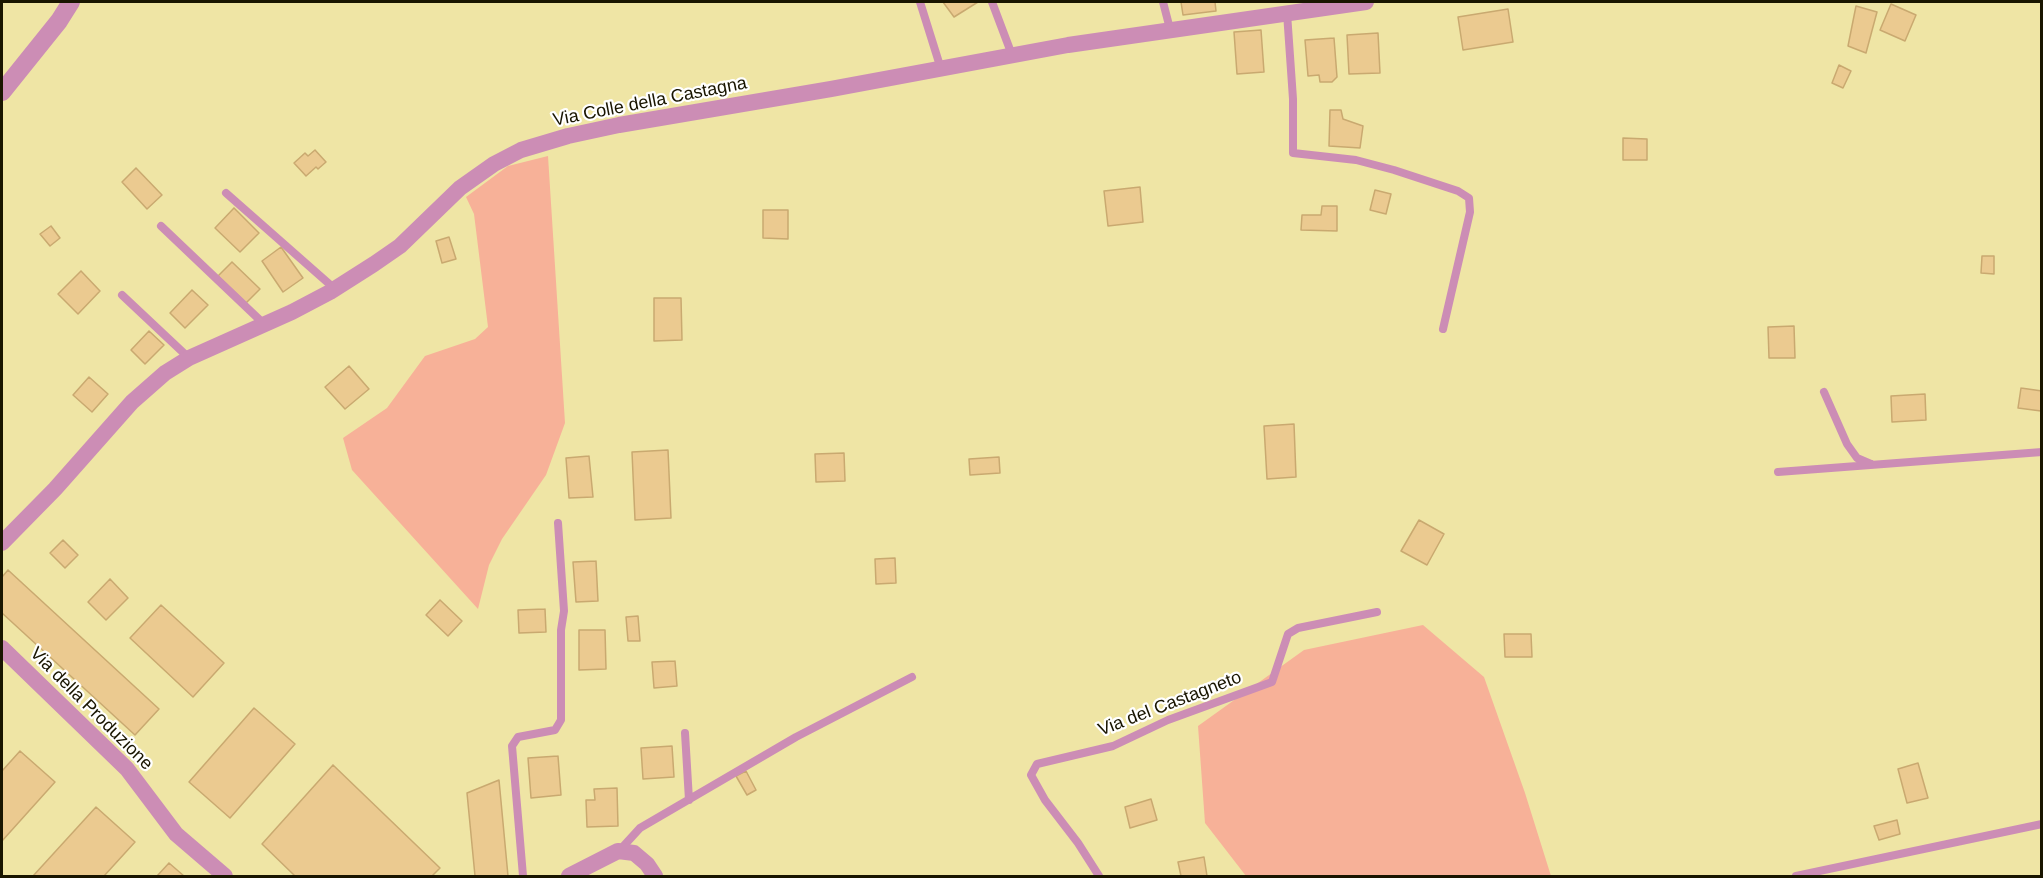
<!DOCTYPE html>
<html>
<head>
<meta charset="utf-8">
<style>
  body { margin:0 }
  #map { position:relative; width:2043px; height:878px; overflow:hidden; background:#efe5a5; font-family:Arial,sans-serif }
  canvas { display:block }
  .frame { position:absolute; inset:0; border:3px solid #191500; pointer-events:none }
</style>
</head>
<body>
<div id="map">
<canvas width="2043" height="878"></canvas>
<div class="frame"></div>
</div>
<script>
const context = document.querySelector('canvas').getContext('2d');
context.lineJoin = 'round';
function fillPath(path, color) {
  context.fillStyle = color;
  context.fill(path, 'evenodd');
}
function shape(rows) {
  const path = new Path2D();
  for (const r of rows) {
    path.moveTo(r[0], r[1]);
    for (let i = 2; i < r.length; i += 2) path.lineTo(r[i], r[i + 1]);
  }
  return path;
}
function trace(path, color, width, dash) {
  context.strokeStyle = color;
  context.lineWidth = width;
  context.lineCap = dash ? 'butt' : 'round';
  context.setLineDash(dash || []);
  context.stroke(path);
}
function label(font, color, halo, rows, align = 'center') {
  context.font = font + ' Arial,sans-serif';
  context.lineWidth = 4.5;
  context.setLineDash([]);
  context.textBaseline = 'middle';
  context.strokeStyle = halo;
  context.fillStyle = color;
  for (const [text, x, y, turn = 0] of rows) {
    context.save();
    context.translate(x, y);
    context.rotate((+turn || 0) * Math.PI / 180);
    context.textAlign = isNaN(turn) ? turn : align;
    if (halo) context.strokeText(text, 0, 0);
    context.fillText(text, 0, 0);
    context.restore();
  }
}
const green = shape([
  [548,156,565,423,546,475,502,539,489,565,478,609,352,470,343,438,387,408,425,356,475,339,488,327,474,214,466,197,508,166],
  [1423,625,1484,677,1525,793,1551,876,1246,876,1205,823,1198,726,1304,650]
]);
const building = shape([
  [943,2,978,2,954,17,943,2],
  [1181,2,1215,2,1216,11,1183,15,1181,2],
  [1891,4,1916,15,1905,41,1880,30,1891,4],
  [1856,6,1877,12,1866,53,1848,46,1856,6],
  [1508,9,1513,42,1463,50,1458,17,1508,9],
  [1261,30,1264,72,1237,74,1234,32,1261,30],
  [1378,33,1380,73,1349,74,1347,35,1378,33],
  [1334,38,1337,77,1332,82,1320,82,1319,75,1308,76,1305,40,1334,38],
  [1839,65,1851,71,1843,88,1832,83,1839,65],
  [1330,110,1341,110,1343,119,1363,126,1360,148,1329,146,1330,110],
  [1623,138,1647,139,1647,160,1623,160,1623,138],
  [315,150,326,162,318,169,316,167,306,176,294,163,305,153,308,156,315,150],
  [136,168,162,195,147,209,122,182,136,168],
  [1140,187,1143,222,1108,226,1104,191,1140,187],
  [1375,190,1391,194,1386,214,1370,210,1375,190],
  [1322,206,1337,206,1337,231,1301,230,1302,215,1321,215,1322,206],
  [234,208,259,233,240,252,215,228,234,208],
  [763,210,788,210,788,239,763,238,763,210],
  [51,226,60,238,50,246,40,234,51,226],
  [449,237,456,259,442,263,436,241,449,237],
  [281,247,303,278,283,292,262,261,281,247],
  [1982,256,1994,256,1994,274,1981,273,1982,256],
  [232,262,260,289,246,303,218,276,232,262],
  [81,271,100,291,78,314,58,294,81,271],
  [192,290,208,305,185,328,170,313,192,290],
  [654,298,681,298,682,340,654,341,654,298],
  [1794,326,1795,358,1769,358,1768,327,1794,326],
  [149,331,164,345,145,364,131,350,149,331],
  [349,366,369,389,345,409,325,387,349,366],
  [89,377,108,394,92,412,73,395,89,377],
  [2021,388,2042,391,2041,411,2018,408,2021,388],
  [1925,394,1926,420,1892,422,1891,396,1925,394],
  [1294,424,1296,477,1267,479,1264,426,1294,424],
  [668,450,671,518,635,520,632,452,668,450],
  [844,453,845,481,816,482,815,454,844,453],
  [589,456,593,497,569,498,566,458,589,456],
  [999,457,1000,473,970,475,969,459,999,457],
  [1419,520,1444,534,1427,565,1401,551,1419,520],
  [63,540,78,555,65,568,50,553,63,540],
  [895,558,896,583,876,584,875,559,895,558],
  [596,561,598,601,576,602,573,562,596,561],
  [8,570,159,709,135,735,2,613,2,577,8,570],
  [110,579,128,598,106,620,88,602,110,579],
  [440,600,462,621,448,636,426,615,440,600],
  [161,605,224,663,193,697,130,638,161,605],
  [545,609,546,632,519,633,518,610,545,609],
  [638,616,640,641,628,641,626,617,638,616],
  [579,630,605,630,606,669,579,670,579,630],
  [1504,634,1531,634,1532,657,1505,657,1504,634],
  [675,661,677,686,654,688,652,662,675,661],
  [254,708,295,744,230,818,189,782,254,708],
  [672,746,674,777,643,779,641,748,672,746],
  [20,751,55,782,2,841,2,771,20,751],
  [558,756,561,795,531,798,528,758,558,756],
  [1918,763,1928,798,1907,803,1898,769,1918,763],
  [333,765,440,868,432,876,295,876,262,844,333,765],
  [746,771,756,790,747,795,736,776,746,771],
  [499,780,508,876,475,876,467,793,499,780],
  [617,788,618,826,587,827,586,800,595,800,594,789,617,788],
  [1151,799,1157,820,1130,828,1125,807,1151,799],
  [96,807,135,842,104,876,33,876,96,807],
  [1897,820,1900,834,1879,840,1874,826,1897,820],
  [1204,857,1207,876,1181,876,1178,862,1204,857],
  [169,863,184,876,157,876,169,863]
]);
const service = shape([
  [920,2,941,69],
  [992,2,1012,55],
  [1163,2,1170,29],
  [1287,13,1293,99,1293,153,1356,160,1394,170,1458,191,1469,198,1470,212,1443,329],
  [226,193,335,289],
  [161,226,264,324],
  [122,295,189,358],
  [1824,392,1847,444,1857,458,1871,464],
  [1778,472,2042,452],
  [685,733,689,800],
  [619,851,640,828,796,737,912,677],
  [523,876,512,746,518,737,555,730,561,720,561,630,564,611,558,523],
  [1099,876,1078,843,1045,800,1031,775,1037,764,1113,746,1168,720,1272,682,1288,634,1298,628,1377,612],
  [1796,876,2042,824]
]);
const minor = shape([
  [2,543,55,489,132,402,165,373,189,358,292,312,330,292,374,264,400,246,460,188,494,164,521,150,568,136,619,125,831,89,1068,45,1366,2],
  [2,648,127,769,176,834,225,876],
  [569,876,618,851,634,853,647,864,655,876]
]);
const tertiary = shape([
  [2,92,59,21,71,2]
]);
const streetNames = [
  ["Via Colle della Castagna",650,102,-11],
  ["Via del Castagneto",1170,704,-21],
  ["Via della Produzione",91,709,45]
];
fillPath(green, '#f7b198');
fillPath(building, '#ebca90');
trace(building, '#c9a970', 1.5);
trace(service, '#cc8db5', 8);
trace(minor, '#cc8db5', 16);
trace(tertiary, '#cc8db5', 18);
label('18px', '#191500', '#fff', streetNames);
</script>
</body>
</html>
